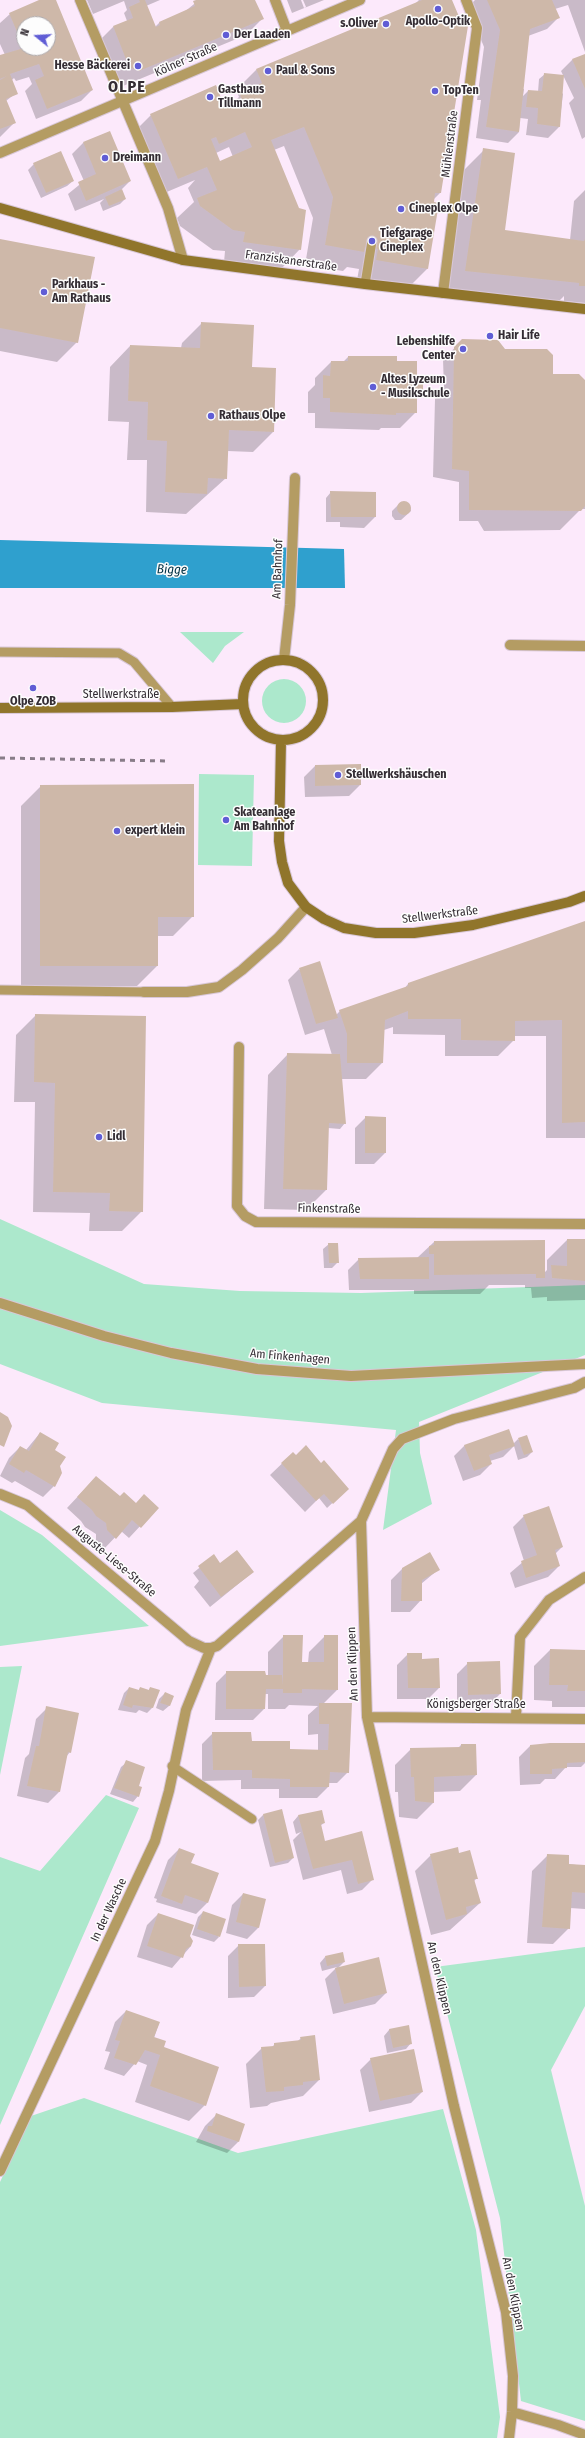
<!DOCTYPE html>
<html>
<head>
<meta charset="utf-8">
<style>
  body { margin:0 }
  #map { position:relative; width:585px; height:2438px; overflow:hidden; background:#fce9fb; font-family:"Fira Sans Condensed",sans-serif }
  canvas { display:block }
  .north { position:absolute; left:16px; top:16px; width:40px; height:40px; box-sizing:border-box; background:#fdfdfd; border:1px solid #adaaad; border-radius:50%; rotate:288deg; font-size:11px; font-weight:700; line-height:16px; text-align:center; color:#342d34 }
  .north::after { content:''; display:block; margin:auto; width:14px; height:18px; background:#605dd5; clip-path:polygon(50% 0,100% 100%,50% 72%,0 100%) }
</style>
</head>
<body>
<div id="map">
<canvas width="585" height="2438"></canvas>
<div class="north">N</div>
</div>
<script>
const context = document.querySelector('canvas').getContext('2d');
context.lineJoin = 'round';
function fillPath(path, color) {
  context.fillStyle = color;
  context.fill(path, 'evenodd');
}
function shape(rows) {
  const path = new Path2D();
  for (const r of rows) {
    if (r.length === 3) {
      path.moveTo(r[0] + r[2], r[1]);
      path.arc(r[0], r[1], r[2], 0, 2 * Math.PI);
      continue;
    }
    path.moveTo(r[0], r[1]);
    for (let i = 2; i < r.length; i += 2) path.lineTo(r[i], r[i + 1]);
  }
  return path;
}
function trace(path, color, width, dash) {
  context.strokeStyle = color;
  context.lineWidth = width;
  context.lineCap = dash ? 'butt' : 'round';
  context.setLineDash(dash || []);
  context.stroke(path);
}
function label(font, color, halo, rows, align = 'center') {
  context.font = font + ' "Fira Sans Condensed",sans-serif';
  context.lineWidth = 3;
  context.setLineDash([]);
  context.textBaseline = 'middle';
  context.strokeStyle = halo;
  context.fillStyle = color;
  for (const [text, x, y, turn = 0] of rows) {
    context.save();
    context.translate(x, y);
    context.rotate((+turn || 0) * Math.PI / 180);
    context.textAlign = isNaN(turn) ? turn : align;
    if (halo) context.strokeText(text, 0, 0);
    context.fillText(text, 0, 0);
    context.restore();
  }
}
const green = shape([
  [180,632,244,632,225,646,213,663],
  [284,701,22],
  [199,774,254,775,252,866,198,865],
  [0,1219,144,1284,240,1291,361,1293,585,1285,585,1355,419,1422,420,1453,432,1504,383,1530,396,1430,102,1403,0,1364],
  [0,1510,42,1535,149,1626,0,1646],
  [22,1666,0,1775,0,1667],
  [106,1795,139,1808,0,2125,0,1857,40,1871],
  [585,1947,585,2006,551,2070,585,2206,585,2421,521,2401,500,2218,435,1967],
  [84,2098,238,2153,443,2109,476,2230,500,2417,497,2438,0,2438,0,2182,31,2116]
]);
const water = shape([
  [0,540,344,549,345,588,0,588]
]);
const shadow = shape([
  [42,0,54,0,92,90,81,101,36,119,25,91,32,84,29,77,16,81,14,78,12,80,16,93,6,101,14,123,0,137,0,56,5,55,0,44,0,23,10,14],
  [24,24,48,24,48,48,24,48],
  [87,0,160,0,146,6,155,27,159,23,183,13,199,0,254,0,262,19,246,35,123,86,114,83,97,43,113,27,127,21,124,13,127,10,124,1,93,14],
  [287,0,301,0,304,8,306,7,303,0,324,0,292,13],
  [419,0,451,0,462,27,467,27,440,193,433,200,427,269,407,289,357,280,359,269,347,267,343,271,305,265,313,218,284,146,274,150,300,249,280,270,224,262,225,251,213,250,180,226,177,218,194,202,188,188,195,180,162,194,135,131,151,115,225,109,239,97,236,90,256,70,415,4],
  [229,147,233,157,216,164,216,153],
  [475,0,585,0,585,52,568,5,555,9,558,18,547,29,528,36,521,89,524,89,523,96,528,91,538,92,539,79,545,74,563,94,559,127,548,138,526,135,528,119,520,118,519,132,508,143,476,138,481,100,477,100,484,47,468,7],
  [585,55,585,137,582,139,569,103,574,98,561,71,572,60],
  [109,132,130,181,121,190,125,199,120,204,103,211,100,203,104,199,75,211,68,194,84,181,72,154,83,143],
  [484,150,504,231,570,240,574,201,585,190,585,303,564,301,564,296,558,302,446,291,464,170],
  [34,164,73,181,67,186,41,198,28,170],
  [0,240,77,342,57,362,0,351],
  [202,323,273,432,253,452,227,451,226,478,186,514,146,512,147,460,127,460,129,422,108,421,110,367,130,346,181,348,182,343],
  [463,340,504,349,552,375,585,382,585,509,581,509,560,530,484,531,478,521,459,521,459,482,433,477,435,399,444,390,443,359],
  [348,357,396,362,416,382,422,392,416,399,416,412,400,428,381,428,379,430,315,428,315,413,308,413,308,392,315,385,315,378,331,362,343,362],
  [331,492,375,517,364,528,340,527,340,522,326,522,326,498],
  [401,502,410,505,411,511,401,520,395,520,392,516,392,511],
  [315,766,360,785,349,796,305,797,304,777],
  [41,786,193,916,173,936,157,936,157,966,137,986,21,986,21,806],
  [585,922,585,1138,546,1138,546,1036,514,1036,514,1040,498,1056,445,1056,445,1035,393,1034,393,1027,384,1030,382,1063,366,1079,341,1079,345,1123,340,1129,328,1128,326,1190,306,1210,264,1209,268,1075,288,1054,332,1055,324,1029,305,1035,288,980,299,969,336,1015,340,1011,404,989,408,984],
  [36,1015,142,1211,122,1231,89,1231,90,1213,33,1212,35,1102,14,1102,16,1035],
  [366,1117,385,1153,374,1164,355,1164,355,1128],
  [567,1240,585,1241,585,1300,547,1301,547,1297,532,1298,531,1288,525,1288,525,1285,489,1285,480,1294,414,1294,414,1290,349,1290,348,1270,359,1259,417,1258,434,1242,544,1273,547,1270,547,1260],
  [329,1244,338,1262,332,1268,324,1268,323,1249],
  [40,1433,53,1450,59,1466,54,1486,43,1497,15,1481,12,1483,0,1476,9,1458,20,1447,26,1450],
  [518,1439,532,1452,527,1457,518,1460,514,1446,503,1457,490,1461,491,1464,480,1475,463,1481,454,1456,465,1445,513,1444],
  [293,1453,342,1494,327,1508,319,1498,305,1512,270,1475],
  [96,1477,120,1497,136,1504,157,1508,129,1538,121,1531,104,1549,96,1542,96,1534,85,1527,81,1521,67,1508],
  [524,1516,562,1547,555,1554,559,1566,548,1577,515,1588,510,1573,524,1561,513,1527],
  [214,1556,220,1564,253,1572,210,1607,194,1587,199,1581,193,1573],
  [402,1569,439,1569,421,1584,421,1600,410,1612,391,1612,391,1580],
  [284,1636,301,1662,308,1663,309,1652,325,1636,337,1690,323,1704,348,1772,337,1783,328,1783,328,1787,317,1798,279,1798,279,1789,241,1789,241,1780,202,1781,202,1744,213,1733,289,1750,318,1751,318,1734,308,1735,308,1715,318,1706,289,1705,285,1709,268,1709,268,1694,264,1694,264,1709,253,1720,215,1720,216,1683,227,1672,264,1678,268,1676,268,1652],
  [550,1650,585,1652,585,1707,552,1707,552,1701,534,1700,534,1666],
  [408,1654,421,1660,439,1688,428,1699,397,1699,397,1665],
  [468,1663,500,1694,489,1705,457,1706,457,1674],
  [129,1688,138,1691,140,1688,148,1691,150,1688,152,1708,147,1713,139,1710,136,1713,118,1710,124,1693],
  [165,1693,173,1696,169,1706,163,1711,156,1708,159,1699],
  [47,1708,70,1752,66,1757,59,1792,48,1803,17,1796,25,1758,29,1754,36,1719],
  [585,1744,585,1763,581,1767,566,1767,555,1779,545,1779,540,1784,520,1785,519,1757,530,1746],
  [461,1745,476,1775,460,1791,433,1792,433,1803,417,1819,399,1817,398,1792,395,1792,395,1765,411,1749,458,1748],
  [127,1762,138,1787,138,1796,133,1802,110,1794,121,1767],
  [282,1811,293,1858,288,1863,270,1867,258,1820,263,1815],
  [321,1811,324,1823,320,1826,324,1842,361,1832,373,1879,362,1890,347,1894,341,1870,303,1880,293,1840,301,1832,296,1834,293,1822,298,1816],
  [179,1849,190,1864,218,1874,207,1903,196,1914,156,1902,157,1899,154,1898,168,1860],
  [458,1854,477,1878,474,1881,480,1903,450,1930,431,1935,415,1871,431,1855],
  [548,1855,568,1864,585,1866,585,1909,570,1908,569,1928,553,1944,527,1943,532,1871],
  [243,1894,265,1900,258,1928,247,1939,226,1933,232,1905],
  [203,1912,219,1937,214,1942,192,1935,198,1917],
  [158,1914,189,1937,191,1946,172,1968,137,1957,147,1925],
  [239,1945,265,1986,254,1997,228,1998,228,1956],
  [325,1957,344,1962,338,1968,386,1993,375,2004,333,2014,325,1979,337,1967,322,1971,320,1963],
  [126,2011,159,2023,154,2038,205,2105,189,2121,135,2102,147,2065,137,2061,124,2076,104,2069,110,2052,105,2051,115,2022],
  [408,2026,411,2043,406,2049,387,2053,384,2036,389,2030],
  [301,2038,319,2080,303,2096,271,2103,267,2106,250,2108,246,2064,262,2048,271,2048,275,2044,297,2042],
  [371,2059,422,2092,411,2103,369,2112,360,2070],
  [216,2115,244,2125,238,2142,227,2153,196,2142,205,2126]
]);
const building = shape([
  [39,0,56,0,93,90,47,109,35,80,44,76,39,64,10,74,18,94,6,99,16,123,0,129,0,80,7,76,0,79,0,55,24,48,48,48,48,24,24,24,24,48,9,13],
  [139,0,145,0,156,27,160,25,159,22,195,6,193,1,196,0,255,0,264,19,139,71,129,67,113,26,133,18,129,7,140,2],
  [422,0,452,0,463,26,468,26,441,193,435,193,434,202,439,203,428,269,376,260,378,249,365,247,364,252,325,245,333,197,304,127,271,140,299,208,306,210,301,250,243,242,245,232,233,230,200,206,197,198,217,190,207,167,178,179,150,114,216,85,225,108,242,100,240,94,262,83,256,69],
  [245,132,252,147,220,161,211,139,216,137,219,144],
  [487,0,552,0,560,18,530,29,519,132,486,127,500,30],
  [585,54,585,89,572,59],
  [544,73,564,75,560,127,537,124,538,108,526,107,528,90,542,91],
  [110,131,131,181,86,201,78,182,96,174,83,142],
  [483,148,515,153,505,230,584,241,585,239,585,286,579,286,579,283,465,271],
  [61,151,74,181,46,193,33,163],
  [122,189,126,199,109,206,105,197],
  [0,239,95,257,78,343,0,328],
  [201,322,254,325,252,367,276,368,274,432,229,430,227,479,208,478,207,494,165,492,167,441,147,440,148,402,128,401,130,345,200,348],
  [462,339,498,340,505,349,547,349,553,355,553,374,579,374,585,380,585,506,581,511,469,510,469,471,452,469,454,347],
  [348,356,397,356,397,361,417,361,417,381,423,381,423,393,417,393,417,413,396,413,396,415,330,412,330,398,323,398,323,375,330,376,331,361,348,361],
  [330,491,376,492,376,517,331,517],
  [404,508,7],
  [361,764,361,785,315,786,315,765],
  [194,784,194,917,158,917,158,966,40,966,40,785],
  [585,921,585,1122,562,1123,562,1020,515,1021,515,1041,461,1040,461,1019,408,1019,408,1011,385,1020,383,1063,347,1063,347,1034,339,1010,408,986,408,983],
  [320,961,338,1018,316,1024,299,968],
  [35,1014,146,1016,143,1212,109,1211,110,1193,53,1192,55,1083,34,1082],
  [287,1053,340,1054,346,1124,329,1123,327,1190,283,1189],
  [365,1116,386,1117,386,1153,365,1153],
  [567,1239,585,1239,585,1281,552,1278,551,1265,567,1266],
  [545,1240,545,1278,536,1278,536,1274,434,1275,434,1254,429,1254,429,1246,434,1245,434,1241],
  [328,1243,338,1243,339,1263,329,1263],
  [429,1257,429,1279,360,1279,358,1258],
  [0,1412,8,1417,12,1426,4,1447,0,1445],
  [509,1429,515,1446,489,1455,492,1464,474,1471,464,1445],
  [40,1432,59,1443,55,1450,66,1457,60,1466,62,1473,55,1487,26,1470,24,1473,9,1464,20,1446,29,1451],
  [527,1435,533,1452,524,1455,518,1438],
  [306,1445,321,1463,324,1460,349,1489,333,1504,324,1494,316,1501,281,1463,293,1452,296,1455],
  [96,1476,120,1496,124,1492,136,1503,144,1494,159,1508,141,1528,132,1520,116,1539,107,1530,106,1523,96,1516,92,1510,77,1497],
  [549,1506,563,1547,555,1550,560,1566,526,1578,521,1561,537,1555,523,1515],
  [237,1550,254,1572,221,1597,198,1566,214,1554,220,1563],
  [430,1552,440,1570,422,1580,422,1601,401,1601,402,1568],
  [283,1635,303,1635,302,1662,324,1662,324,1635,338,1635,338,1690,302,1689,302,1693,283,1693,283,1689,266,1689,265,1709,226,1709,226,1671,265,1671,266,1675,282,1675,283,1685],
  [550,1649,585,1650,585,1691,567,1691,568,1685,549,1685],
  [407,1653,422,1653,422,1659,439,1658,440,1688,408,1688],
  [500,1661,501,1694,468,1695,467,1662],
  [129,1687,139,1690,140,1687,149,1690,150,1687,160,1690,153,1708,133,1705,132,1708,123,1705],
  [165,1692,174,1696,170,1706,160,1703],
  [319,1703,352,1703,349,1773,330,1772,329,1787,290,1787,290,1779,252,1778,252,1770,213,1770,212,1732,251,1732,252,1741,290,1741,290,1749,328,1750,329,1724,319,1724],
  [46,1706,79,1713,71,1753,68,1752,60,1792,27,1786,36,1746,39,1746],
  [550,1743,585,1743,585,1762,567,1763,567,1768,552,1769,552,1774,530,1774,530,1745],
  [461,1744,476,1744,477,1775,434,1777,434,1803,415,1801,414,1777,411,1777,410,1748,461,1747],
  [126,1760,145,1767,139,1786,142,1787,139,1797,114,1788],
  [282,1809,294,1858,275,1863,263,1814],
  [322,1810,325,1823,321,1824,325,1841,362,1831,374,1880,358,1884,352,1860,313,1869,298,1815],
  [458,1847,459,1853,470,1850,478,1879,474,1879,481,1903,466,1907,467,1914,446,1920,430,1854],
  [179,1848,195,1854,191,1863,219,1873,208,1903,185,1895,182,1904,161,1896],
  [547,1854,569,1855,569,1864,585,1865,585,1893,572,1892,570,1929,542,1927],
  [243,1893,266,1899,259,1928,236,1922],
  [203,1911,226,1919,220,1937,197,1929],
  [158,1913,194,1925,190,1936,193,1941,191,1946,186,1949,183,1958,147,1946],
  [238,1944,265,1944,266,1986,239,1987],
  [343,1952,345,1962,327,1966,325,1956],
  [379,1957,387,1993,344,2004,335,1968],
  [126,2010,160,2022,154,2037,166,2041,164,2047,219,2067,206,2106,150,2086,160,2055,145,2050,136,2065,114,2058,120,2041,115,2040],
  [409,2025,412,2044,393,2048,389,2029],
  [315,2035,320,2080,303,2082,303,2085,284,2087,284,2091,266,2092,261,2047,274,2046,274,2043,301,2040,300,2037],
  [414,2049,423,2092,380,2101,370,2058],
  [216,2113,245,2124,239,2142,207,2131,208,2126,212,2126]
]);
const lane = shape([
  [365,284,372,241],
  [0,652,119,653,134,662,172,707],
  [0,990,144,992],
  [172,1766,252,1819]
]);
const street = shape([
  [80,0,168,208,183,260],
  [275,0,287,31],
  [0,153,360,0],
  [443,293,477,28,466,0],
  [510,645,585,646],
  [284,660,290,605,295,478],
  [144,992,187,992,219,987,242,970,278,938,306,907],
  [239,1047,237,1206,245,1216,256,1222,585,1224],
  [0,1303,104,1336,171,1353,257,1369,351,1376,585,1364],
  [0,1494,27,1505,189,1641,204,1648,211,1648,217,1646,361,1521,393,1449,402,1439,454,1419,574,1388,585,1382],
  [361,1521,367,1717,454,2106,506,2312,513,2376,512,2412,509,2438],
  [367,1717,585,1719],
  [516,1717,520,1637,549,1600,585,1577],
  [0,2171,155,1841,169,1791,186,1710,211,1648],
  [512,2412,558,2425,585,2435]
]);
const secondary = shape([
  [0,208,183,260,365,284,585,309],
  [283,700,40],
  [0,708,172,707,243,704],
  [281,741,279,841,282,862,288,883,306,907,324,919,344,928,376,933,414,933,473,925,569,902,585,896]
]);
const rail = shape([
  [0,758,168,761]
]);
const markers = [
  [438,9,4,"#605dd5"],
  [386,24,4,"#605dd5"],
  [226,35,4,"#605dd5"],
  [138,66,4,"#605dd5"],
  [268,71,4,"#605dd5"],
  [435,91,4,"#605dd5"],
  [210,97,4,"#605dd5"],
  [105,158,4,"#605dd5"],
  [401,209,4,"#605dd5"],
  [372,241,4,"#605dd5"],
  [44,292,4,"#605dd5"],
  [490,336,4,"#605dd5"],
  [463,349,4,"#605dd5"],
  [373,387,4,"#605dd5"],
  [211,416,4,"#605dd5"],
  [33,688,4,"#605dd5"],
  [338,775,4,"#605dd5"],
  [226,820,4,"#605dd5"],
  [117,831,4,"#605dd5"],
  [99,1137,4,"#605dd5"]
];
const poiNames = [
  ["Apollo-Optik",438,22,"center"],
  ["s.Oliver",378,24,"right"],
  ["Der Laaden",234,35],
  ["Hesse Bäckerei",130,66,"right"],
  ["Paul & Sons",276,71],
  ["Gasthaus",218,90],
  ["Tillmann",218,104],
  ["TopTen",443,91],
  ["Dreimann",113,158],
  ["Cineplex Olpe",409,209],
  ["Tiefgarage",380,234],
  ["Cineplex",380,248],
  ["Parkhaus -",52,285],
  ["Am Rathaus",52,299],
  ["Hair Life",498,336],
  ["Lebenshilfe",455,342,"right"],
  ["Center",455,356,"right"],
  ["Altes Lyzeum",381,380],
  ["- Musikschule",381,394],
  ["Rathaus Olpe",219,416],
  ["Olpe ZOB",33,702,"center"],
  ["Stellwerkshäuschen",346,775],
  ["Skateanlage",234,813],
  ["Am Bahnhof",234,827],
  ["expert klein",125,831],
  ["Lidl",107,1137]
];
const streetNames = [
  ["Kölner Straße",186,60,-24],
  ["Mühlenstraße",450,144,-83],
  ["Franziskanerstraße",291,261,8],
  ["Am Bahnhof",278,569,-88],
  ["Stellwerkstraße",121,695],
  ["Stellwerkstraße",440,915,-7],
  ["Finkenstraße",329,1209,1],
  ["Am Finkenhagen",290,1357,5],
  ["Auguste-Liese-Straße",114,1561,40],
  ["An den Klippen",353,1664,-92],
  ["Königsberger Straße",476,1705],
  ["In der Wasche",109,1910,-65],
  ["An den Klippen",439,1978,77],
  ["An den Klippen",513,2294,79]
];
const waterNames = [
  ["Bigge",172,570,1]
];
const districtNames = [
  ["OLPE",127,88]
];
fillPath(green, '#ace8cc');
fillPath(water, '#2fa0ce');
fillPath(shadow, '#0003');
fillPath(building, '#ceb8a9');
trace(lane, '#d8c7d7', 11);
trace(street, '#d8c7d7', 12);
trace(secondary, '#d8c7d7', 12);
trace(lane, '#b49c63', 9);
trace(street, '#b49c63', 10);
trace(secondary, '#90752b', 10);
trace(rail, '#887c88', 3, [5, 5]);
for (const [x, y, r, color] of markers) {
  const dot = new Path2D();
  dot.arc(x, y, r, 0, 2 * Math.PI);
  context.fillStyle = color;
  context.fill(dot);
  trace(dot, '#fdfdfd', 1.5);
}
label('bold 12px', '#342d34', '#fdfdfd', poiNames, 'left');
label('12px', '#342d34', '#fdfdfd', streetNames);
label('italic 13px', '#003245', '#fdfdfd', waterNames);
context.letterSpacing = '1px';
label('bold 16px', '#342d34', '#fdfdfd', districtNames);
context.letterSpacing = '0px';
</script>
</body>
</html>
